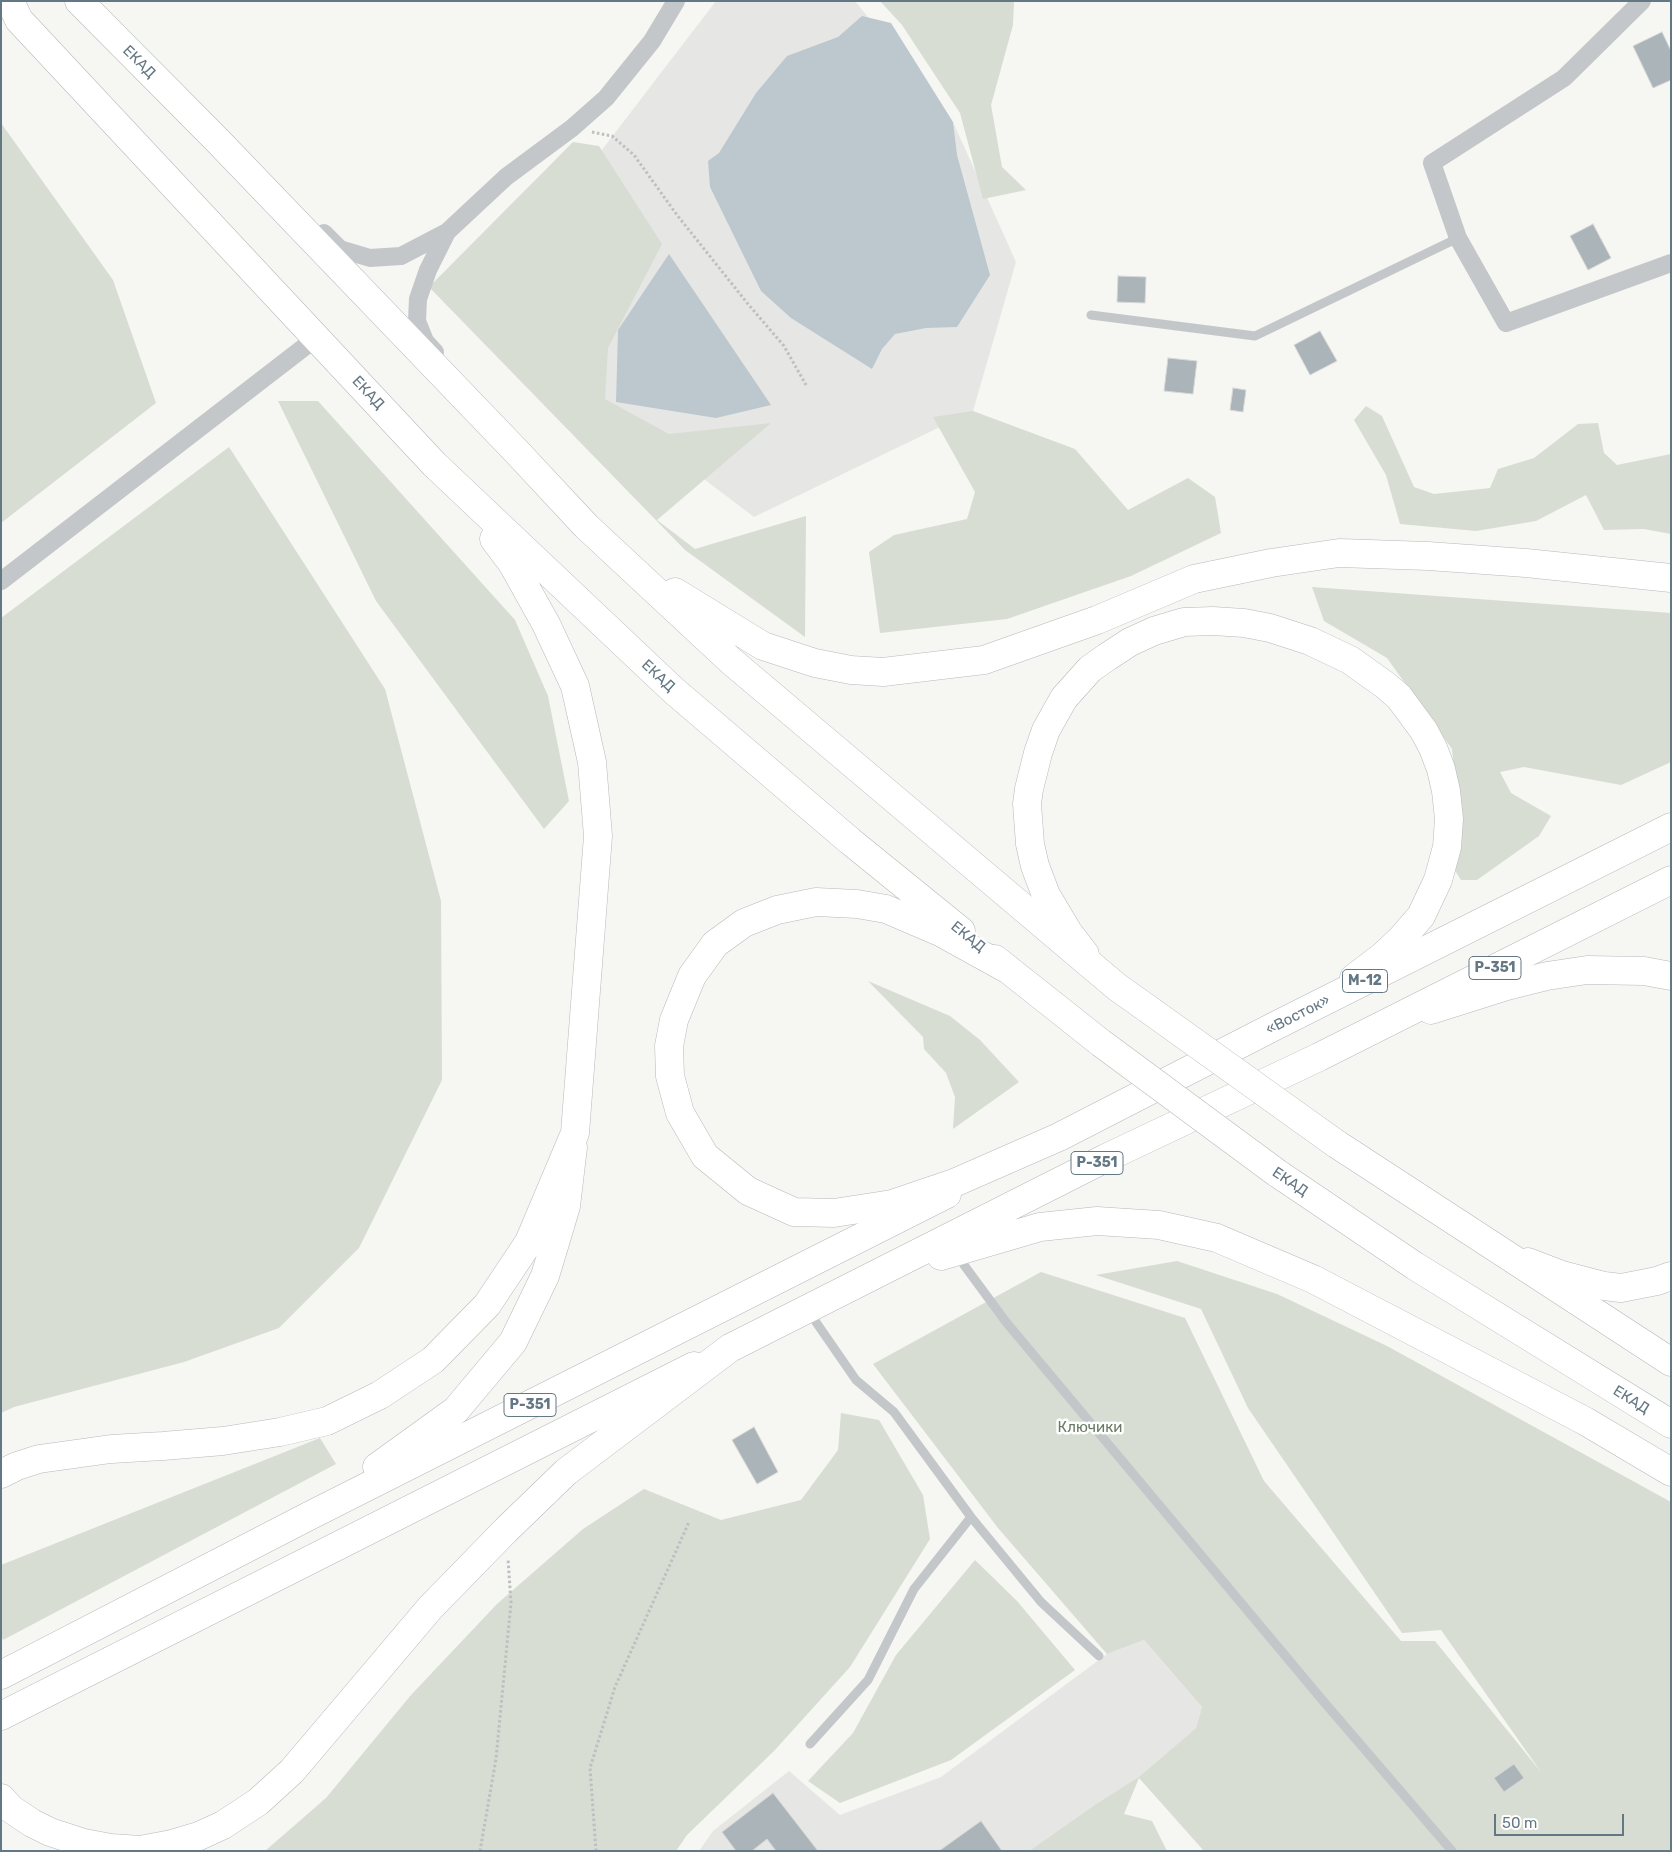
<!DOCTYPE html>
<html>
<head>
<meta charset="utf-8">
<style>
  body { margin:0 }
  #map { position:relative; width:1672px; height:1852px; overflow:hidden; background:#f6f6f2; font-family:Rubik,sans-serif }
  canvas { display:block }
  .frame { position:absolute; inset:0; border:2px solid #647784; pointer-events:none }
  .scale { position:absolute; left:1494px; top:1814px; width:130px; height:22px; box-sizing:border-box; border:2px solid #647784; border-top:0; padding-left:6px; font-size:15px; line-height:18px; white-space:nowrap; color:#647784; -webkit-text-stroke:4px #fff; paint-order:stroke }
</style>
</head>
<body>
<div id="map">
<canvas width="1672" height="1852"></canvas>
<div class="frame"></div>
<div class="scale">50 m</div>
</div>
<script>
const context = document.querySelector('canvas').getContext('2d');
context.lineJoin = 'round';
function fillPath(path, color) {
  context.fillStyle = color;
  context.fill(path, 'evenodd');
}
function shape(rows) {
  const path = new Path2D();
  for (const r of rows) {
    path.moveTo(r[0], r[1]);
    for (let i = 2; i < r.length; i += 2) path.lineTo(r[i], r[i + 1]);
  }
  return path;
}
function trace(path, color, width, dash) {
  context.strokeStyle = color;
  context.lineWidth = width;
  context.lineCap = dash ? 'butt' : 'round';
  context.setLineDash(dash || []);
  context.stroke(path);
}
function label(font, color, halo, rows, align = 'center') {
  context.font = font + ' Rubik,sans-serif';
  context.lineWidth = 5;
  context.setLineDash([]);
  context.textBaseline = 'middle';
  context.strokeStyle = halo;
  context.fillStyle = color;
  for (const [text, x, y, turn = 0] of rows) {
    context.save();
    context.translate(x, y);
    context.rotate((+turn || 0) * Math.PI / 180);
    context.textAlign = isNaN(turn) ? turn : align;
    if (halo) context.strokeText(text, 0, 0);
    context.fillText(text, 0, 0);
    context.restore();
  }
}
const built = shape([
  [716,1,855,1,953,122,1016,262,973,411,754,517,480,309],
  [1144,1640,1202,1707,1196,1728,1139,1778,1096,1804,1029,1851,699,1851,713,1831,789,1771,840,1815,941,1777,1107,1654]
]);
const green = shape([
  [880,1,1014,1,1013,25,991,105,1002,167,1026,190,983,199,960,113,902,25],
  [1,123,113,280,156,403,1,523],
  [573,142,599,146,662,244,608,348,605,399,669,434,771,423,657,520,695,549,806,516,805,637,685,550,429,287],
  [278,401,318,401,515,620,548,696,569,801,544,829,376,601],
  [1366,406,1382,416,1414,487,1434,494,1490,488,1498,469,1534,458,1578,424,1598,423,1604,453,1617,465,1671,454,1671,534,1644,529,1604,530,1586,495,1536,521,1476,531,1400,524,1386,475,1354,420],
  [973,411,1075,449,1128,510,1188,478,1215,497,1221,533,1131,576,1007,619,880,633,869,552,894,535,967,519,975,492,933,417],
  [229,447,385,689,441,901,442,1080,359,1248,279,1328,184,1362,14,1407,1,1413,1,618],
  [1312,587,1671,613,1671,762,1621,785,1524,767,1500,772,1511,793,1551,816,1539,836,1477,880,1461,880,1451,864,1462,845,1452,749,1387,658,1324,621],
  [868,981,950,1016,980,1040,1019,1082,953,1129,955,1097,946,1073,924,1049,923,1037],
  [1177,1261,1277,1294,1387,1346,1671,1502,1671,1851,1204,1851,1139,1778,1124,1814,1152,1821,1167,1851,1029,1851,1096,1804,1139,1777,1196,1728,1202,1707,1144,1640,1107,1654,998,1528,873,1364,1041,1272,1185,1318,1264,1481,1401,1641,1435,1641,1541,1772,1441,1630,1402,1633,1248,1408,1201,1309,1096,1275],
  [841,1413,879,1420,923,1495,930,1539,850,1667,774,1751,687,1835,676,1851,265,1851,326,1798,411,1695,497,1604,583,1529,644,1489,721,1520,801,1500,838,1450],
  [320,1438,336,1464,3,1640,1,1636,1,1565],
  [975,1560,1017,1601,1075,1670,951,1760,840,1803,808,1781,853,1733,896,1655]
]);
const water = shape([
  [862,16,891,23,953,122,957,155,990,275,957,327,926,328,895,334,882,349,872,369,791,318,761,291,710,187,708,161,719,153,756,93,787,56,838,37],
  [669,254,771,405,716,418,616,402,618,330]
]);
const building = shape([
  [1662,32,1671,51,1671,80,1653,88,1633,46,1662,32],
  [1593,224,1611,258,1588,270,1570,236,1593,224],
  [1118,276,1146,277,1145,303,1117,302,1118,276],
  [1320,331,1337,361,1310,375,1294,345,1320,331],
  [1168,358,1197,361,1193,394,1164,391,1168,358],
  [1233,388,1246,390,1243,412,1230,410,1233,388],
  [754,1427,778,1472,757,1484,732,1440,754,1427],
  [1514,1764,1524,1778,1504,1792,1494,1778,1514,1764],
  [773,1793,818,1851,776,1851,767,1839,752,1851,736,1851,722,1832,773,1793],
  [981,1821,1002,1851,939,1851,981,1821]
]);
const path = shape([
  [592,132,612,136,634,155,677,215,748,304,784,346,806,385],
  [480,1851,496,1759,511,1603,508,1559],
  [596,1851,590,1768,615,1687,689,1522]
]);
const service = shape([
  [1091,315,1255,336,1458,238],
  [958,1253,964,1265,1006,1322,1324,1702,1452,1851],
  [809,1312,856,1380,894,1412,971,1517,1041,1602,1099,1656],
  [810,1744,868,1680,914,1589,971,1517]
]);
const minor = shape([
  [1642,1,1564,78,1432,163,1458,238,1506,323,1671,263],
  [324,233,340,249,370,258,401,256,447,232,506,177,572,128,606,98,652,41,676,1],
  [435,352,425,341,417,321,418,299,428,270,447,232],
  [1,581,316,338]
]);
const primary = shape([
  [1085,954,1068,932,1046,895,1035,866,1030,844,1027,804,1029,789,1038,753,1046,730,1064,698,1090,669,1107,657,1130,642,1154,631,1184,622,1213,621,1244,623,1270,628,1310,641,1350,660,1385,685,1399,697,1424,731,1433,748,1441,769,1446,791,1449,819,1447,847,1438,880,1421,916,1401,939,1383,956,1354,978],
  [1431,1010,1507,986,1547,976,1587,970,1644,971,1671,976],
  [1528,1262,1562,1275,1604,1286,1621,1288,1657,1281,1671,1276],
  [377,1467,456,1410,513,1342,545,1276,555,1243,566,1206,573,1147],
  [1,1675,309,1516,947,1194],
  [1,1716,694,1366]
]);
const trunk = shape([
  [10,1,19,20,434,464,673,690,850,841,961,931],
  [79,1,217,140,516,451,586,526,731,661,1117,987,1148,1009],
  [675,592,763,646,815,663,851,670,883,672,984,660,1097,620,1194,579,1271,563,1339,553,1428,556,1526,563,1671,578],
  [995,959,1101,1043],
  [1009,970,942,933,886,909,857,904,816,902,777,910,744,923,715,944,692,976,674,1020,669,1046,670,1076,680,1113,705,1156,748,1191,794,1212,834,1213,892,1204,954,1183,1059,1137,1275,1026,1671,827],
  [1335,1143,1671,1362],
  [1277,1173,1415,1266,1671,1424],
  [941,1256,1040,1227,1097,1221,1159,1225,1217,1238,1313,1279,1585,1421,1671,1472],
  [1,1474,17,1466,39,1459,111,1449,163,1446,223,1441,280,1432,327,1421,380,1395,433,1360,487,1305,529,1242,575,1133,598,836,592,762,575,686,546,624,512,563,494,539],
  [1,1798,11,1809,32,1823,50,1832,84,1843,111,1848,140,1850,172,1844,199,1836,223,1825,258,1802,292,1771,430,1608,506,1530,566,1472,730,1348,1106,1158,1319,1057,1671,880]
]);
const trunkBridge = shape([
  [1148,1009,1335,1143],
  [1101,1043,1277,1173]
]);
const shields = [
  [1495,968,52],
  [1365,981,45],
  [1097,1163,52],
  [530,1405,52]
];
const shieldNames = [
  ["Р-351",1495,968],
  ["М-12",1365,981],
  ["Р-351",1097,1163],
  ["Р-351",530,1405]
];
const streetNames = [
  ["ЕКАД",139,62,45],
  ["ЕКАД",368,393,47],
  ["ЕКАД",658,676,43],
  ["ЕКАД",968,937,39],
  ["«Восток»",1298,1015,-27],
  ["ЕКАД",1290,1182,34],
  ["ЕКАД",1631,1400,32]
];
const parkNames = [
  ["Ключики",1090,1428]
];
fillPath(built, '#e6e7e5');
fillPath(green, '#d7ddd3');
fillPath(water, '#bcc8cd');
fillPath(building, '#abb4b9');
trace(building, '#d7d7d5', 1);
trace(primary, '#b4b9bc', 29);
trace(trunk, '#b6b9bc', 29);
trace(path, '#bdbfc1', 3, [2.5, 2.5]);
trace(service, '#c3c7ca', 9);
trace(minor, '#c3c7ca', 18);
trace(primary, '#fff', 28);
trace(trunk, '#fff', 28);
trace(trunkBridge, '#b6b9bc', 29, []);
trace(trunkBridge, '#fff', 28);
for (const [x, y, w] of shields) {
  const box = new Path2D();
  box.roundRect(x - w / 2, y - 11.5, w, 23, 4);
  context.fillStyle = '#fff';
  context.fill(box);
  trace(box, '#647784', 1);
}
label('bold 14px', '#647784', null, shieldNames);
label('15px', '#647784', '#fff', streetNames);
label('15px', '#687b63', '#fff', parkNames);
</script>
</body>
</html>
